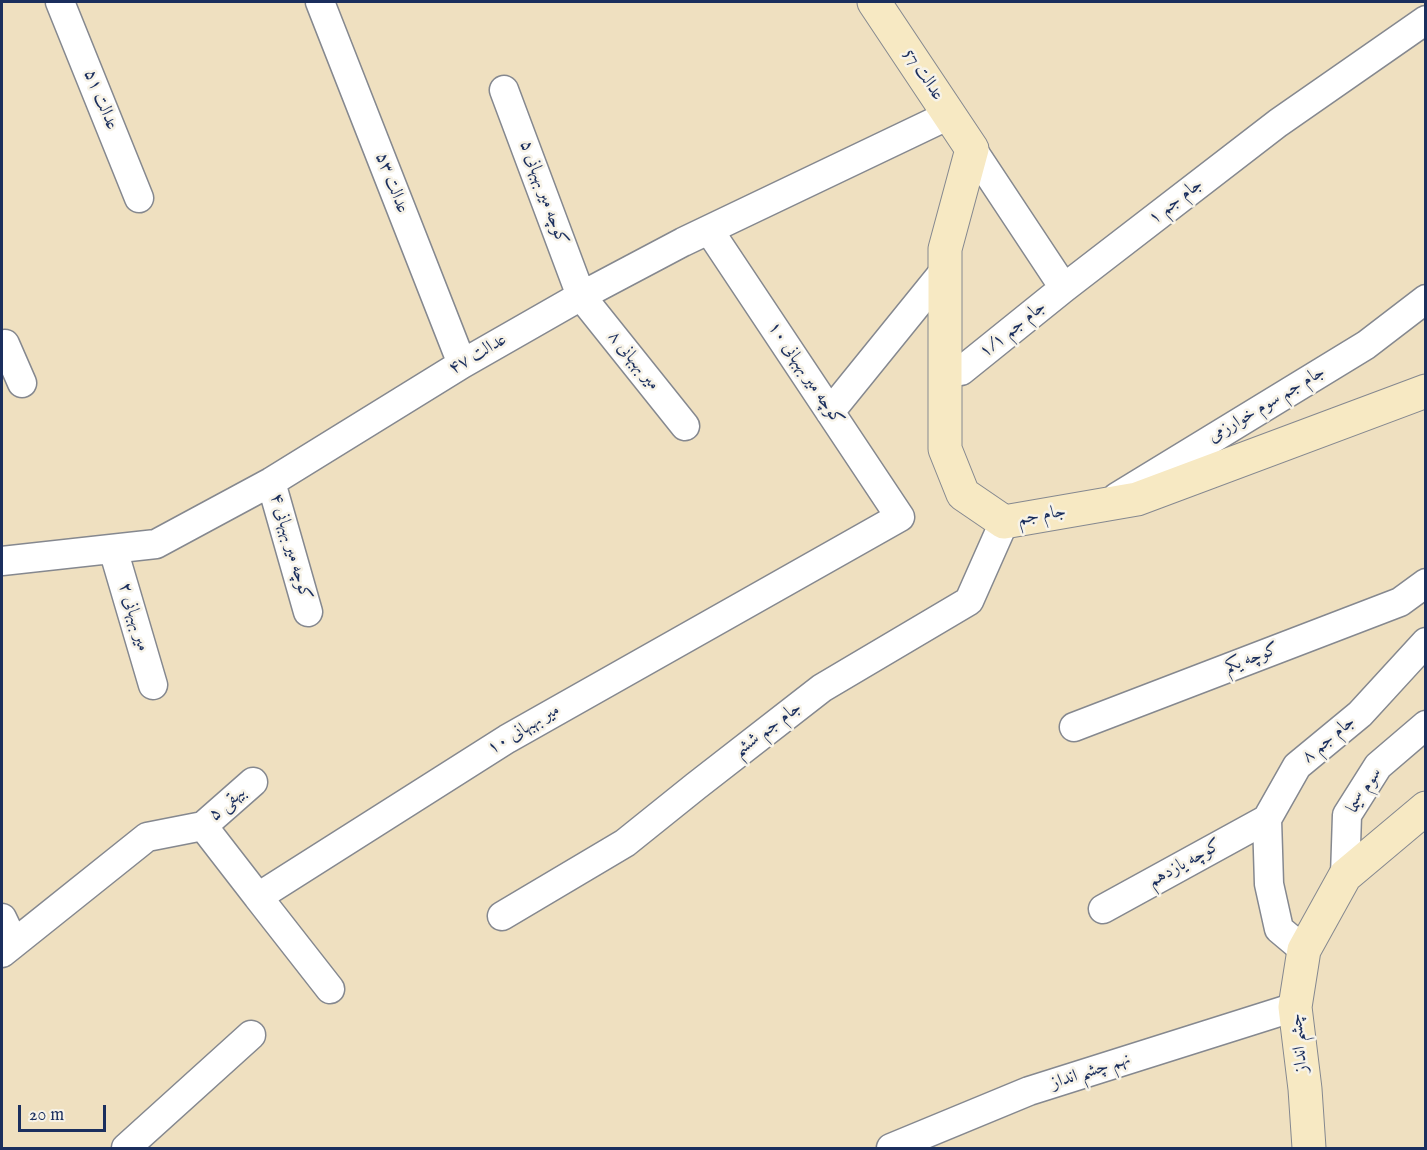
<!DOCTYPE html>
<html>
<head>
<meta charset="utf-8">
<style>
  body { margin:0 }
  #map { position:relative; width:1427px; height:1150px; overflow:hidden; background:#efe0c0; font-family:"IM FELL English",serif }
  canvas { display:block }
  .frame { position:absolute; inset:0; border:3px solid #1b2f5e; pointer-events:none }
  .scale { position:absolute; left:18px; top:1105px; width:88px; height:27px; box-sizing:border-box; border:3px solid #1b2f5e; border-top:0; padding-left:8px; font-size:18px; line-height:21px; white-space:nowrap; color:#1b2f5e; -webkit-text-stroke:4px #f7f3e8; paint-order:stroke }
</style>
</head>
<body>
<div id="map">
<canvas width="1427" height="1150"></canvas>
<div class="frame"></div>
<div class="scale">20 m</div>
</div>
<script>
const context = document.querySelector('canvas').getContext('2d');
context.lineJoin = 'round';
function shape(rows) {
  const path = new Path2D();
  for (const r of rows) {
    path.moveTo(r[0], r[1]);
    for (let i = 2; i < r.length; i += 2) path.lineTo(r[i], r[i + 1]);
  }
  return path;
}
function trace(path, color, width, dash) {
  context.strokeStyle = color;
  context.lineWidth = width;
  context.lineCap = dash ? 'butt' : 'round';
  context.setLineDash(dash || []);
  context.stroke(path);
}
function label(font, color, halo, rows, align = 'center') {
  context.font = font + ' "IM FELL English",Amiri,serif';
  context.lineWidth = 5;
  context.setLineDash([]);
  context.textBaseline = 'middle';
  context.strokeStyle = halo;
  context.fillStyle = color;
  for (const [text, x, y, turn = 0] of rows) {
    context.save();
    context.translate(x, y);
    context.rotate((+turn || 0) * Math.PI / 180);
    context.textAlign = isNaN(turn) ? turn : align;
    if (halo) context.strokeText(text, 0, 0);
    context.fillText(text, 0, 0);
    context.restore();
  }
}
const street = shape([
  [60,2,139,198],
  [320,2,462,364],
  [504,90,581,296,685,426],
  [972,149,1064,288],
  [2,346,5,344,22,383],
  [961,371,1064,288,1278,123,1426,20],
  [830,412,945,270],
  [271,482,308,612],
  [1117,497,1366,345,1426,299],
  [113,549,153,685],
  [2,561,156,544,271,482,462,364,581,296,683,242,949,115],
  [1074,727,1400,602,1426,583],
  [203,826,258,897],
  [203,826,253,782],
  [1345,876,1347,815,1378,766,1426,725],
  [1103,909,1267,819],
  [502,916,625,843,696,786,822,688,969,601,1004,522],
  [2,918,14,943],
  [1304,950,1279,929,1269,884,1267,819,1297,766,1360,714,1426,642],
  [2,953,147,837,203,826],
  [330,989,258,897,507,739,900,517,709,230],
  [126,1148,251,1035],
  [891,1148,1029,1091,1295,1007]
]);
const secondary = shape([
  [874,2,972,149,945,249,945,449,963,494,1004,522,1137,499,1426,391],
  [1309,1148,1305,1089,1295,1007,1304,950,1345,876,1426,808]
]);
const streetNames = [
  ["عدالت 57",923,75,57],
  ["عدالت ۵۱",100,100,68],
  ["عدالت ۵۳",391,183,69],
  ["کوچه میر بهبهانی ۵",543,193,70],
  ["۱ جام جم",1176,202,-38],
  ["۱/۱ جام جم",1013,330,-39],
  ["عدالت ۴۷",478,355,-30],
  ["۸ میر بهبهانی",633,361,51],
  ["کوچه میر بهبهانی ۱۰",805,374,56],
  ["جام جم سوم خوارزمی",1267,405,-31],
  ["جام جم",1042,516,-10],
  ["کوچه میر بهبهانی ۴",290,547,74],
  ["۲ میر بهبهانی",133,617,74],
  ["کوچه یکم",1252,659,-21],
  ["۱۰ میر بهبهانی",524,730,-31],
  ["جام جم ششم",768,730,-37],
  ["۸ جام جم",1329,740,-40],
  ["سوم سیما",1365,791,-58],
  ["۵ بیهقی",228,804,-41],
  ["کوچه یازدهم",1185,864,-29],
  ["چشم انداز",1300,1043,-96],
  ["نهم چشم انداز",1091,1072,-18]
];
trace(street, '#85888f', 31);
trace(secondary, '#85888f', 35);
trace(street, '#fff', 28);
trace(secondary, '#f7e9c3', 33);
label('18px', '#1b2f5e', '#f7f3e8', streetNames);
</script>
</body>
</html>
